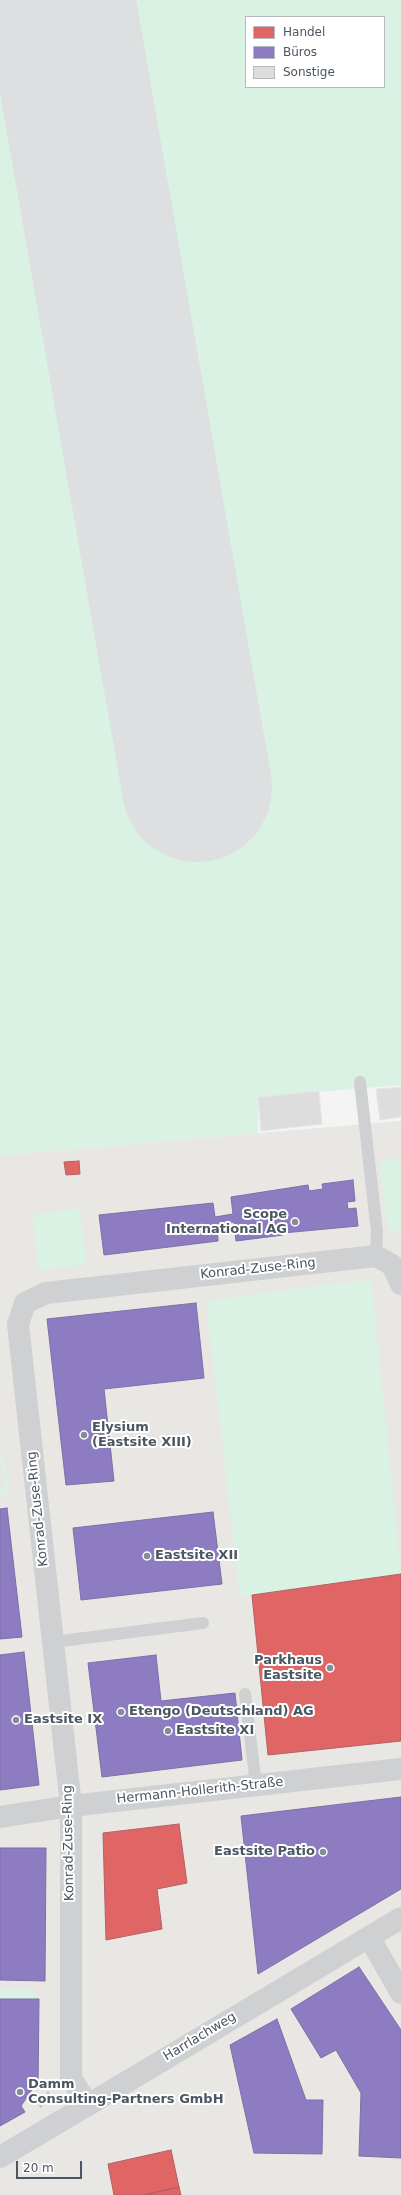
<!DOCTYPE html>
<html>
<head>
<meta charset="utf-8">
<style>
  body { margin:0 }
  #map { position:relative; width:401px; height:2195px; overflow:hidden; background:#f4f4f4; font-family:"DejaVu Sans",sans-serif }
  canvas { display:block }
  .legend { position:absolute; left:245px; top:16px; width:140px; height:72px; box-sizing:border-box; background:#fff; border:1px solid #b7bbc0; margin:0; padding:5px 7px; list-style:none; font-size:12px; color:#4a5661 }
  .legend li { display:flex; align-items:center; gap:8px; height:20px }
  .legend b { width:20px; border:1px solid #b7bbc0 }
  .scale { position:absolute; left:16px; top:2161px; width:66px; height:18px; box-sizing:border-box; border:2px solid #4a5661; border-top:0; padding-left:5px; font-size:12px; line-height:14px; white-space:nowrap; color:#4a5661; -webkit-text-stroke:3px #fff; paint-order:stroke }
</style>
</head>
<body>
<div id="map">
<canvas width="401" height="2195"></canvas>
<ul class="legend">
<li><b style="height:11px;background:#e06666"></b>Handel</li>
<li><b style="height:11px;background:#8e7cc3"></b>Büros</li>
<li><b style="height:11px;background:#ddddde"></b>Sonstige</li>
</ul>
<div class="scale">20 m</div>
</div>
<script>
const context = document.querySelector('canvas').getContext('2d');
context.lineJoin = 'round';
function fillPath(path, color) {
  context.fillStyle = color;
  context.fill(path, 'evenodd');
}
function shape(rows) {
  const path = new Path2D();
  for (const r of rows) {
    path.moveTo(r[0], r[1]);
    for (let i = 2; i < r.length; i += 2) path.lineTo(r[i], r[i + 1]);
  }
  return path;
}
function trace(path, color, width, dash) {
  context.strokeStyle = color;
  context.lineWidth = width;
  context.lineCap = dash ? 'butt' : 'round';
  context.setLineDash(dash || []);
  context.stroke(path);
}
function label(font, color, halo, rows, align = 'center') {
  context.font = font + ' "DejaVu Sans",sans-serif';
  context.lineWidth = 4;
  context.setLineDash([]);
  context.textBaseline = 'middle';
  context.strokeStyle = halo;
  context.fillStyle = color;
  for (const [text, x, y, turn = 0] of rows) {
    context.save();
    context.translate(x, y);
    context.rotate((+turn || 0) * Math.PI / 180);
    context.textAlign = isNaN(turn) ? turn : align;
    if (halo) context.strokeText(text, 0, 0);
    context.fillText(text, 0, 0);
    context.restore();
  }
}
const commercial = shape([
  [401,1121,401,2195,0,2195,0,1155]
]);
const green = shape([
  [0,0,401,0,401,1085,258,1097,258,1133,0,1155],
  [246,17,384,17,384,87,246,87],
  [401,1159,401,1237,393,1230,387,1229,380,1163,382,1161],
  [80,1209,86,1265,39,1270,32,1215],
  [371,1280,401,1574,240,1597,206,1301,314,1286],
  [0,1427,9,1494,0,1496,0,1489,5,1488,2,1462,0,1462,0,1457,3,1456],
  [0,1989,35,1990,35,1999,0,1999]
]);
const shops = shape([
  [79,1161,80,1174,66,1175,64,1162,79,1161],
  [401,1574,401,1741,268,1755,252,1595,401,1574],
  [179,1824,187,1883,157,1889,162,1929,106,1940,103,1833,179,1824],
  [171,2150,179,2187,144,2195,114,2195,108,2164,171,2150],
  [179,2187,181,2195,144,2195,179,2187]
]);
const offices = shape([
  [353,1180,355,1201,347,1202,348,1209,356,1208,358,1226,283,1233,283,1235,236,1241,234,1222,217,1224,218,1241,104,1255,99,1215,213,1203,215,1217,233,1214,231,1197,308,1185,309,1191,323,1189,322,1184,353,1180],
  [196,1303,204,1378,104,1389,114,1481,66,1485,47,1319,196,1303],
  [7,1508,22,1637,0,1639,0,1509,7,1508],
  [213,1512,222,1584,81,1600,73,1528,213,1512],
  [24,1652,39,1785,0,1790,0,1655,24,1652],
  [156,1655,161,1701,235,1693,242,1760,102,1777,88,1663,156,1655],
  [401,1797,401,1889,258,1974,241,1816,401,1797],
  [0,1848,46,1848,45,1981,0,1980,0,1848],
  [359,1967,401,2030,401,2158,359,2156,361,2093,336,2050,321,2058,291,2009,359,1967],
  [0,1999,39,1999,38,2088,33,2088,21,2106,25,2112,0,2126,0,1999],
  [277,2019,306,2100,323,2100,322,2154,254,2153,230,2045,277,2019]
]);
const runway = shape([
  [60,0,197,787]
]);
const building = shape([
  [401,1087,401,1117,380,1120,376,1089,401,1087],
  [319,1091,322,1124,261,1131,258,1097,319,1091]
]);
const path = shape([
  [27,2097,42,2107],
  [45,2104,48,2095,48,2082]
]);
const lane = shape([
  [360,1082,377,1232,376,1256],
  [53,1642,203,1623],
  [245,1694,256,1785]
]);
const street = shape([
  [401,1284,392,1265,376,1256,46,1293,25,1303,18,1324,71,1806,71,2078,88,2105,401,1918],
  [0,1817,71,1806,401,1769],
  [369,1937,401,1993]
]);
const secondary = shape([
  [0,2157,88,2105]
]);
const markers = [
  [295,1222,4,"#868d94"],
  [84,1435,4,"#868d94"],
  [147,1556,4,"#868d94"],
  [330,1668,4,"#868d94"],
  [121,1712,4,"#868d94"],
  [16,1720,4,"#868d94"],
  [168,1731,4,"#868d94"],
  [323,1852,4,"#868d94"],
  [20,2092,4,"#868d94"]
];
const poiNames = [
  ["Scope",287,1215,"right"],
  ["International AG",287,1230,"right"],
  ["Elysium",92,1428],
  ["(Eastsite XIII)",92,1443],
  ["Eastsite XII",155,1556],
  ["Parkhaus",322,1661,"right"],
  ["Eastsite",322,1676,"right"],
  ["Etengo (Deutschland) AG",129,1712],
  ["Eastsite IX",24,1720],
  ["Eastsite XI",176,1731],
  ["Eastsite Patio",315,1852,"right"],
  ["Damm",28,2085],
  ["Consulting-Partners GmbH",28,2100]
];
const streetNames = [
  ["Konrad-Zuse-Ring",258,1269,-6],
  ["Konrad-Zuse-Ring",38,1509,-96],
  ["Hermann-Hollerith-Straße",200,1791,-6],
  ["Konrad-Zuse-Ring",69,1843,-91],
  ["Harrlachweg",200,2037,-31]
];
fillPath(commercial, '#e8e7e3');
fillPath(green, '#d9f2e3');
fillPath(shops, '#e06666');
trace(shops, '#b36164', 1);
fillPath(offices, '#8e7cc3');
trace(offices, '#7a71a6', 1);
trace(runway, '#dedfe0', 150);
fillPath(building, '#ddddde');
trace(building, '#e5e6e7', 1);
trace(path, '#bcc7c4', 2.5, [3, 2]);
trace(lane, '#ced0d2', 12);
trace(street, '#ced0d2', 22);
trace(secondary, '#ced0d4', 22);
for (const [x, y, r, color] of markers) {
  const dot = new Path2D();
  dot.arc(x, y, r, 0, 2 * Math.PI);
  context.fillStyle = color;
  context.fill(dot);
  trace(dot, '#fff', 1.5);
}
label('bold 13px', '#4a5661', '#fff', poiNames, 'left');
label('13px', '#4a5661', '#fff', streetNames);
</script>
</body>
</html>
